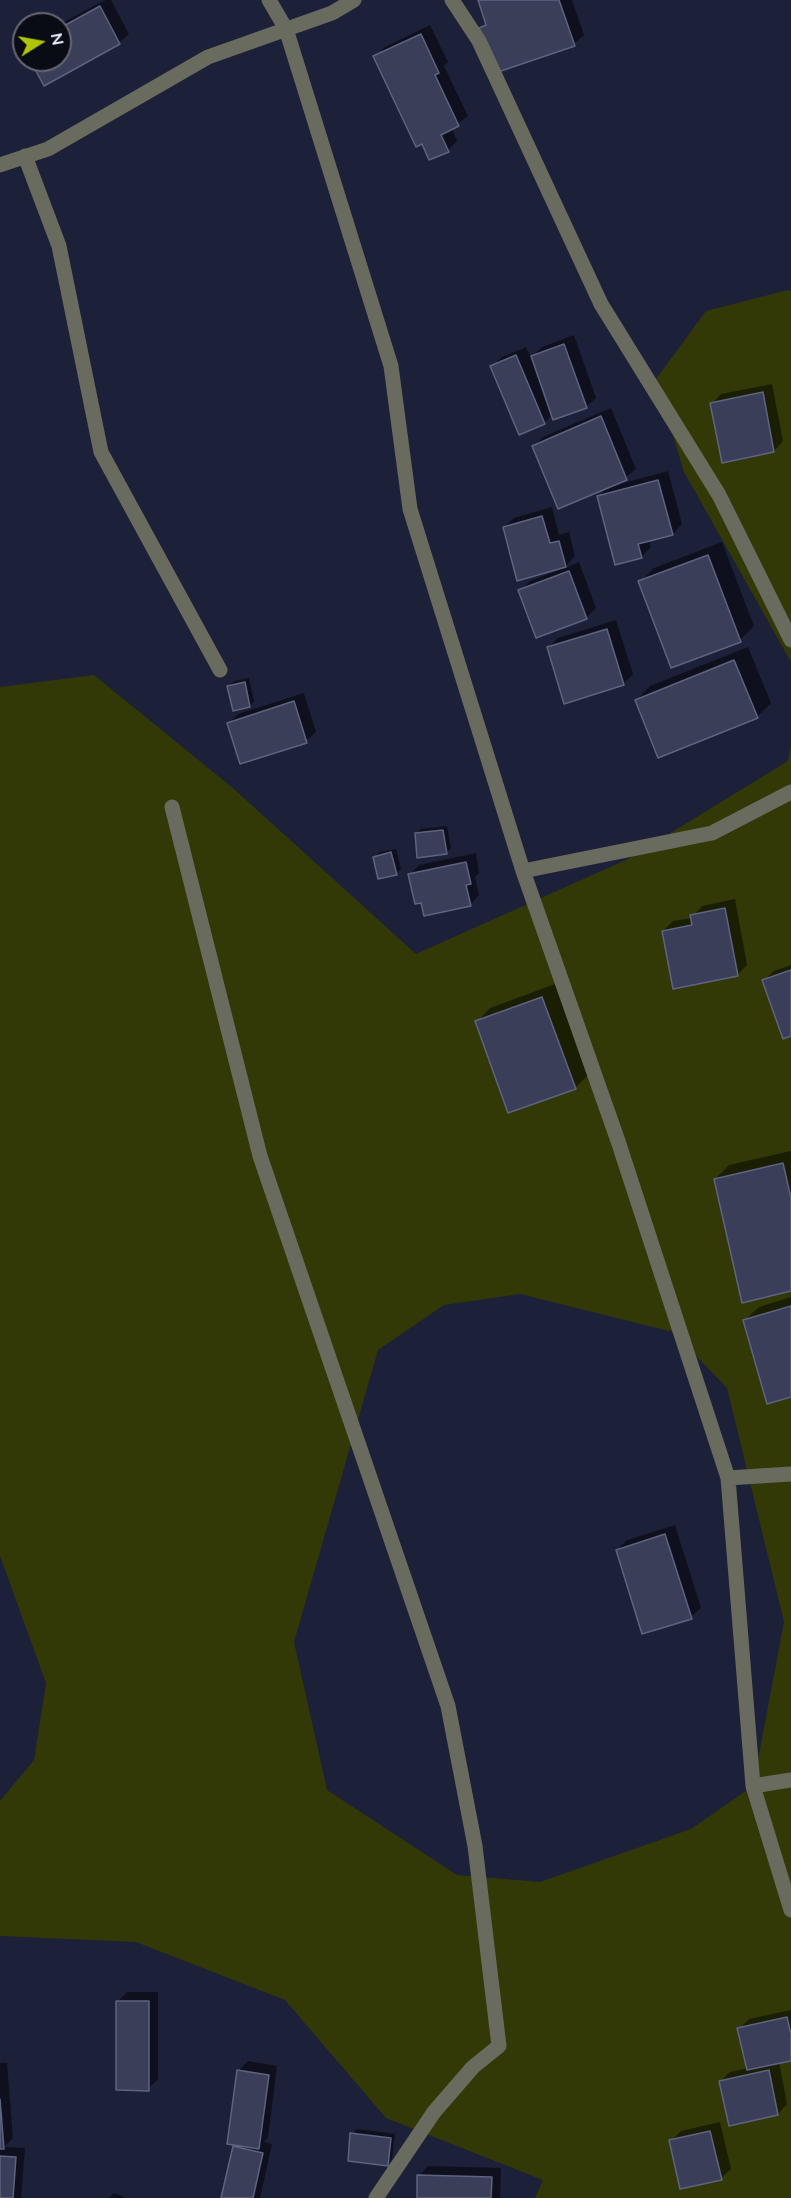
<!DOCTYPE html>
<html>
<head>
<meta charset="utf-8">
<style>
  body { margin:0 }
  #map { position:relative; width:791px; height:2198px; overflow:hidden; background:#1c2038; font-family:Mulish,sans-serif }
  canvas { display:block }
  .north { position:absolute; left:12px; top:12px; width:60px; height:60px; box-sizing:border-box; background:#090b15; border:2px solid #666873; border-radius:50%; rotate:79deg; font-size:16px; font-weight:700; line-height:24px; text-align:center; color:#f2f4ff }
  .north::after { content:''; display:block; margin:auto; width:21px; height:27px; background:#afc506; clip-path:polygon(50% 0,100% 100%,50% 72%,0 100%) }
</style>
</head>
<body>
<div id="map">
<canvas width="791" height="2198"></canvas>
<div class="north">N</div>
</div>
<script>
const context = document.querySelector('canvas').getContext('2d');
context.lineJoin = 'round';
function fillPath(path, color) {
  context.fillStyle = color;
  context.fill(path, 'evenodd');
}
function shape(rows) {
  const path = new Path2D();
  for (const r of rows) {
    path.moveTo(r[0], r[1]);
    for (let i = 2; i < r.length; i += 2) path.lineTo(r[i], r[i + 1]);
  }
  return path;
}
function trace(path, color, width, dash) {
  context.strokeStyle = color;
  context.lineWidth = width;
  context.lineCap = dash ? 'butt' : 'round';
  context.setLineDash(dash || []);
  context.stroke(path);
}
const green = shape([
  [788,290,791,291,791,662,684,472,656,379,706,311],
  [94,675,234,789,416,954,628,859,788,761,791,744,791,2198,535,2198,543,2180,386,2118,285,2000,136,1942,0,1936,0,1801,34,1760,46,1683,0,1556,0,687],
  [520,1294,673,1332,727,1388,784,1622,753,1786,691,1829,540,1882,457,1875,327,1790,294,1642,378,1350,444,1305]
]);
const shadow = shape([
  [105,0,111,0,129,34,119,43,44,84,31,60,60,60,60,24],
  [479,0,572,0,584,35,574,44,481,28,487,22],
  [430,25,448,62,444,66,468,116,452,128,457,141,448,150,375,56,385,47],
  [574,335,596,398,586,407,553,414,544,423,492,367,502,357,526,347,531,358,542,347],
  [772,384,783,441,774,451,712,404,721,394],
  [611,408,636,469,616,485,668,471,682,524,673,534,649,540,651,547,641,557,598,497,609,486,534,446,543,437],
  [552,507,559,535,569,532,575,556,563,569,579,562,596,608,586,618,520,591,530,581,559,570,504,527,514,518],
  [722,542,754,626,740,640,640,582,654,568],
  [616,620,633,674,623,684,548,648,558,638],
  [748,647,771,703,757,717,637,700,650,686],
  [249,678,254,701,250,706,229,686,234,681],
  [304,693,316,732,306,741,228,724,238,714],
  [447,826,451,848,446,853,416,834,421,829],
  [396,849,401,869,396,874,375,857,379,852],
  [476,853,479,873,475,877,479,895,470,905,422,901,410,875,419,865],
  [735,899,747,965,738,974,663,931,673,921,692,918,702,906],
  [791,965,791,1035,764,980,774,971],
  [555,984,589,1074,575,1088,477,1022,490,1008],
  [791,1151,791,1290,715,1179,729,1165],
  [791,1297,791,1395,745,1320,759,1307],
  [675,1525,701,1608,691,1617,617,1550,627,1540],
  [127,1992,158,1992,158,2079,148,2089,117,2002],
  [791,2010,791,2060,779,2062,787,2104,778,2114,720,2082,730,2072,748,2068,739,2029,749,2019],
  [248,2061,277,2066,268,2137,264,2142,272,2144,260,2198,223,2198,234,2147,237,2144,238,2071],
  [0,2063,7,2063,13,2138,4,2147,25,2148,21,2198,0,2198],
  [720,2122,731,2169,721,2178,671,2141,681,2131],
  [357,2129,395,2134,392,2159,387,2164,352,2134],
  [428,2166,501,2168,500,2198,418,2198,419,2176],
  [114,2193,126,2198,109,2198]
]);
const building = shape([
  [478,0,559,0,575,46,495,73,479,28,486,25,478,0],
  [100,6,120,44,44,86,30,60,60,60,60,28,100,6],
  [421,34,439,73,435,75,459,126,441,135,449,152,429,160,422,144,416,147,373,56,421,34],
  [564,344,587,408,553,420,531,356,564,344],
  [516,355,545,424,519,435,490,366,516,355],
  [763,392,774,452,722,463,710,403,763,392],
  [601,416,627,480,558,509,532,446,601,416],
  [658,480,673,535,638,544,642,558,615,565,597,496,658,480],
  [542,516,550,543,559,541,566,567,517,581,503,527,542,516],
  [708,555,741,642,671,668,638,581,708,555],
  [569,571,587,619,536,638,518,590,569,571],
  [607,629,624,685,564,704,547,647,607,629],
  [734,660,758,718,658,758,635,700,734,660],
  [245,682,250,707,233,711,227,686,245,682],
  [294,701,307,743,240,764,227,723,294,701],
  [443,830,447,854,417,858,415,833,443,830],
  [391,852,397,875,378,879,373,857,391,852],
  [466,862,471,884,466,885,471,906,424,916,421,903,415,904,408,874,466,862],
  [725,908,738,976,673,989,662,931,692,925,690,915,725,908],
  [791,970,791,1036,783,1039,762,980,791,970],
  [542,997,576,1089,508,1113,475,1021,542,997],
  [783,1163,791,1198,791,1291,742,1303,714,1179,783,1163],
  [791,1306,791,1397,767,1404,743,1320,791,1306],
  [665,1534,692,1619,642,1634,616,1550,665,1534],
  [116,2001,149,2001,149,2091,116,2090,116,2001],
  [787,2017,791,2034,791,2061,747,2070,737,2028,787,2017],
  [237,2070,269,2075,259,2149,227,2144,237,2070],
  [769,2070,778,2115,729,2126,719,2081,769,2070],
  [0,2099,4,2149,0,2149,0,2099],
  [710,2131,722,2180,680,2189,669,2140,710,2131],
  [350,2133,391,2138,388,2166,348,2161,350,2133],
  [233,2146,263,2153,253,2198,221,2198,233,2146],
  [0,2156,16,2157,13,2198,0,2198,0,2156],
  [417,2175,492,2177,491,2198,417,2198,417,2175]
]);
const minor = shape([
  [269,0,286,29,391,366,410,509,523,871,618,1141,728,1478,753,1786,791,1910],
  [452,0,479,41,601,304,719,495,791,640],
  [25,156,59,246,101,452,220,670],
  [0,165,48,149,208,57,332,13,354,0],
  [172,807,260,1156,448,1706,475,1846,499,2046,473,2067,434,2112,376,2198],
  [523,871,712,833,791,792],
  [728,1478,791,1474],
  [753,1786,791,1780]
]);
fillPath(green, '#323907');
fillPath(shadow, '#0007');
fillPath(building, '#3a3e59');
trace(building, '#5e6380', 1.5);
trace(minor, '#686b5e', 15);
</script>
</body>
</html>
